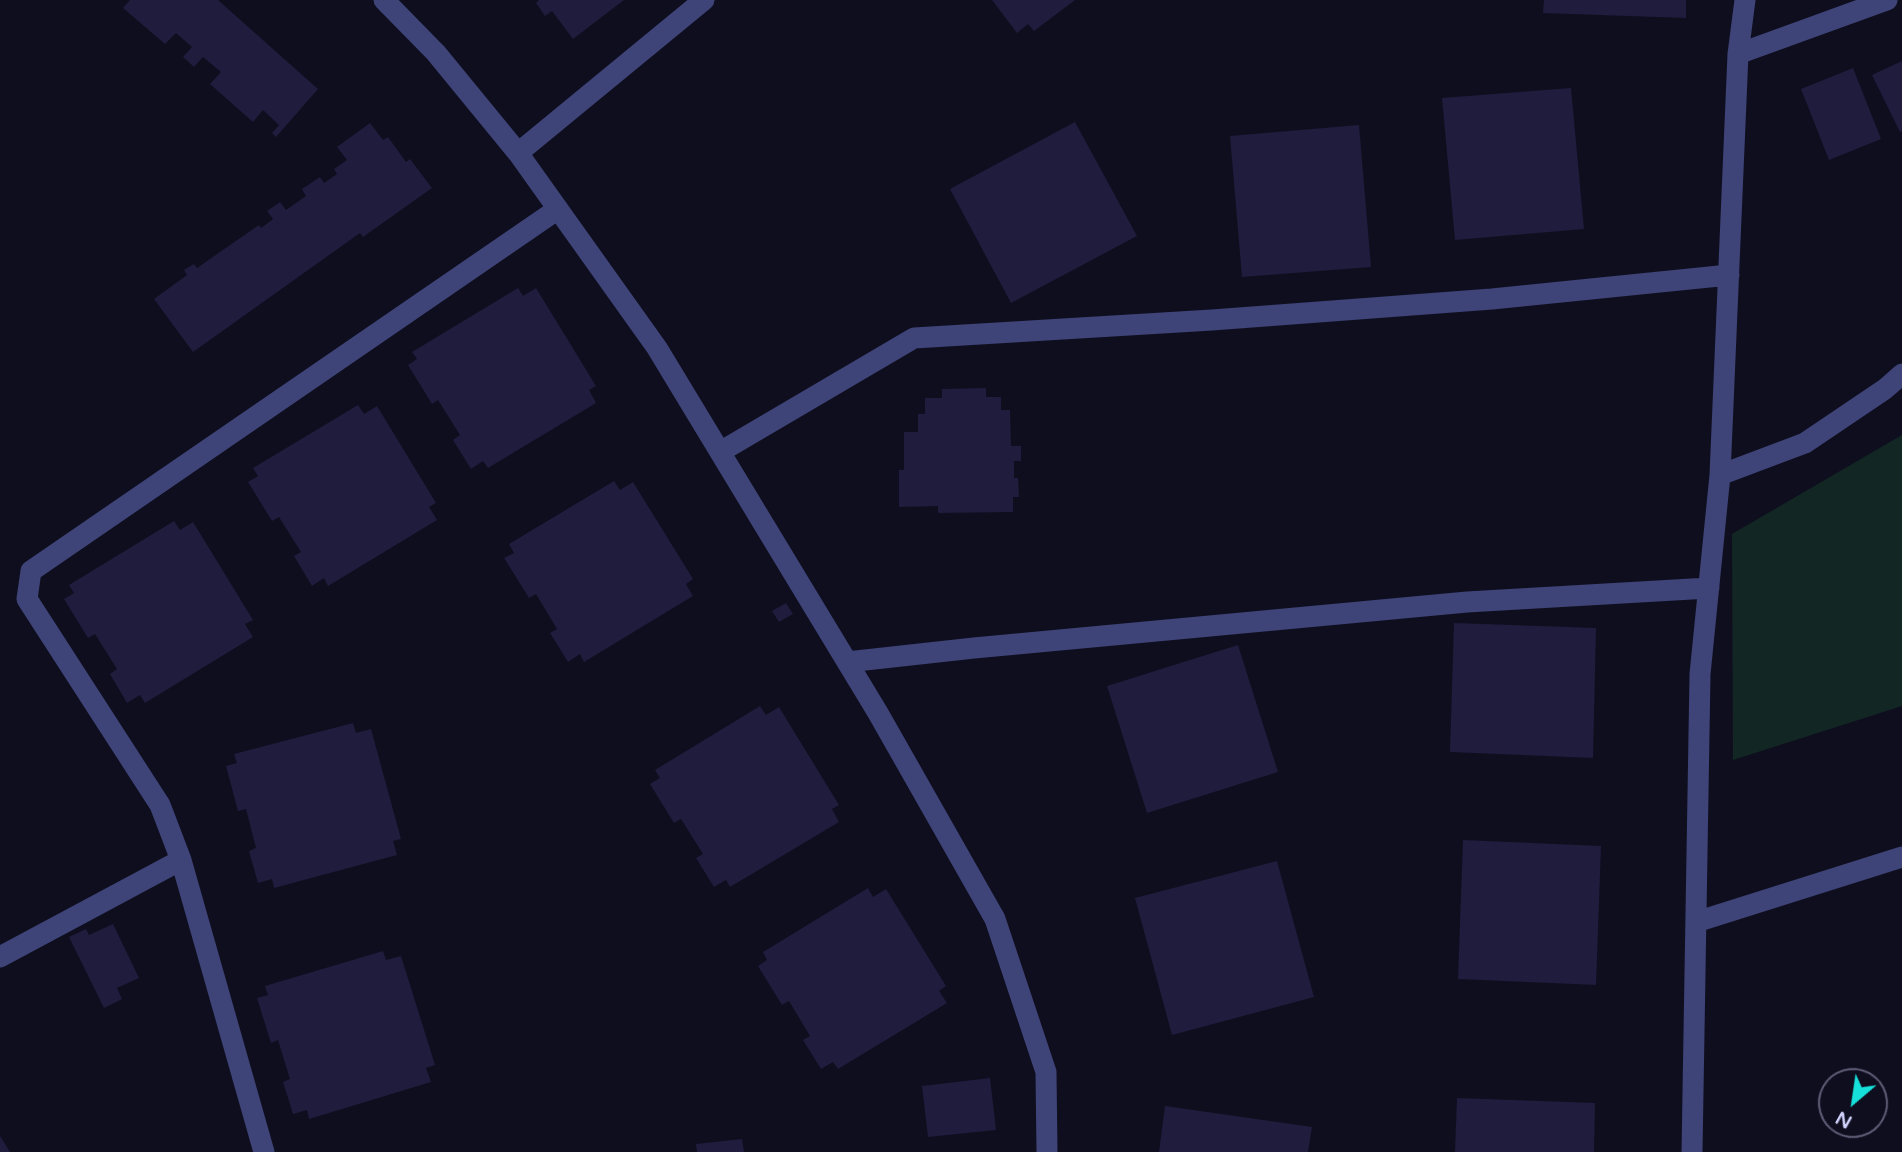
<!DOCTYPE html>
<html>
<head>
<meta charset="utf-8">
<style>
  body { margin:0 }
  #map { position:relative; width:1902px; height:1152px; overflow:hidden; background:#0f0e1e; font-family:"Varela Round",sans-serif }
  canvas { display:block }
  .north { position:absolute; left:1818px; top:1068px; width:70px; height:70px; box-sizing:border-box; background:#0f0e1e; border:2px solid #5c5c76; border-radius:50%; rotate:209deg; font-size:19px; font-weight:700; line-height:28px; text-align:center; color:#d0d1fa }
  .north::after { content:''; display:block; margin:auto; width:24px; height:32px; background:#16e0da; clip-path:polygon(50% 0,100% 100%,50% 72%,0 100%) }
</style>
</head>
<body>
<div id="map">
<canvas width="1902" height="1152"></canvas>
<div class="north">N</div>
</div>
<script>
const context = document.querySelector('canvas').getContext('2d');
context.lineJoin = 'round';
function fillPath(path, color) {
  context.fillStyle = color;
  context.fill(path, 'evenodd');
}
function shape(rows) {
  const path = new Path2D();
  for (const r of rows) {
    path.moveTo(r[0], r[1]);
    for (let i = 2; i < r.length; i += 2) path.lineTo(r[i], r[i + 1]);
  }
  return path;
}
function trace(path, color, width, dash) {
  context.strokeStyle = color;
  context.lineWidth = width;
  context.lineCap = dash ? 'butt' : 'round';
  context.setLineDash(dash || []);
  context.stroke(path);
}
const green = shape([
  [1902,435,1902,706,1733,760,1732,534]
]);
const building = shape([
  [130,0,218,0,318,89,276,137,272,133,279,125,263,110,253,122,210,84,221,72,203,57,194,67,183,57,192,47,176,33,165,44,123,8],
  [539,0,624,0,573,39,552,11,545,16,536,3],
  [992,0,1075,0,1034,31,1028,24,1017,33],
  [1544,0,1686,0,1686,18,1543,13],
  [1902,61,1902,131,1900,132,1872,75],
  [1853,68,1881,139,1829,160,1801,89],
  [1571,88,1584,229,1455,240,1442,98],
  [1075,122,1137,236,1011,303,950,189],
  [370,123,383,140,388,137,406,162,410,159,432,188,363,237,360,233,193,352,154,299,187,275,184,270,194,264,197,268,259,225,261,228,273,219,267,211,280,202,286,210,306,196,302,189,320,177,324,183,337,174,334,169,347,160,337,147],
  [1359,125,1371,267,1242,277,1230,136],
  [518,288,523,296,536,288,596,386,589,390,596,403,488,468,483,461,471,469,453,440,460,435,438,400,432,404,408,365,417,359,412,352],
  [986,388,986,397,1001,397,1001,410,1010,410,1011,446,1021,446,1021,461,1014,461,1014,478,1018,478,1019,497,1013,497,1013,512,938,513,938,506,899,507,899,470,904,470,904,432,918,432,918,414,925,414,925,398,942,398,942,389],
  [358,405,364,414,377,406,436,503,429,507,437,520,328,586,324,578,312,586,294,556,301,552,279,517,272,521,248,482,258,476,253,468],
  [614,481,620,490,633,482,693,579,686,584,693,596,584,662,580,654,568,662,550,633,557,629,536,594,529,598,504,558,514,553,509,544],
  [174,521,180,530,193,522,253,620,245,624,253,637,145,703,140,695,127,703,110,674,117,669,95,634,88,638,64,599,74,593,69,585],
  [786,603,793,614,779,622,772,611],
  [1454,623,1596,628,1593,758,1450,752],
  [1238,645,1278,772,1147,813,1107,686],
  [760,706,766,715,779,707,839,805,832,809,839,822,730,887,726,880,714,887,696,858,703,854,681,819,674,823,650,784,660,778,655,770],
  [353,723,356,733,371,729,401,839,393,841,397,855,274,888,272,879,258,883,249,851,256,848,246,809,238,811,226,766,237,763,234,754],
  [1463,840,1601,846,1596,985,1458,979],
  [1277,861,1314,997,1172,1035,1135,898],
  [868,888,873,897,886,889,946,986,939,991,947,1003,838,1069,833,1062,821,1069,803,1040,810,1036,789,1001,782,1005,758,966,767,960,763,952],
  [113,924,139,978,117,988,122,999,104,1008,69,937,86,929,89,935],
  [383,951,386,960,401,956,435,1065,426,1068,431,1082,309,1119,307,1110,293,1114,283,1082,290,1079,278,1040,271,1043,257,998,268,995,265,986],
  [990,1078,996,1130,928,1137,922,1086],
  [1457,1098,1595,1103,1594,1152,1455,1152],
  [1165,1106,1312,1127,1308,1152,1159,1152],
  [0,1136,10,1152,0,1152],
  [742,1139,744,1152,697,1152,696,1144]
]);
const minor = shape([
  [384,0,436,53,518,153,657,348,878,713,995,919,1046,1072,1047,1152],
  [1738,54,1887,0],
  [518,153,704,0],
  [720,452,914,338,1212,320,1492,299,1729,275],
  [1720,475,1805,443,1885,389,1902,374],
  [847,662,974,648,1467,602,1709,588],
  [1696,922,1902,857],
  [0,957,181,860],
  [264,1152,181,860,160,805,27,599,31,571,558,209],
  [1692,1152,1700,674,1720,475,1738,54,1745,0]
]);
fillPath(green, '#122724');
fillPath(building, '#1f1c3d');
trace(minor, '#3e4378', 21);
</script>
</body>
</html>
